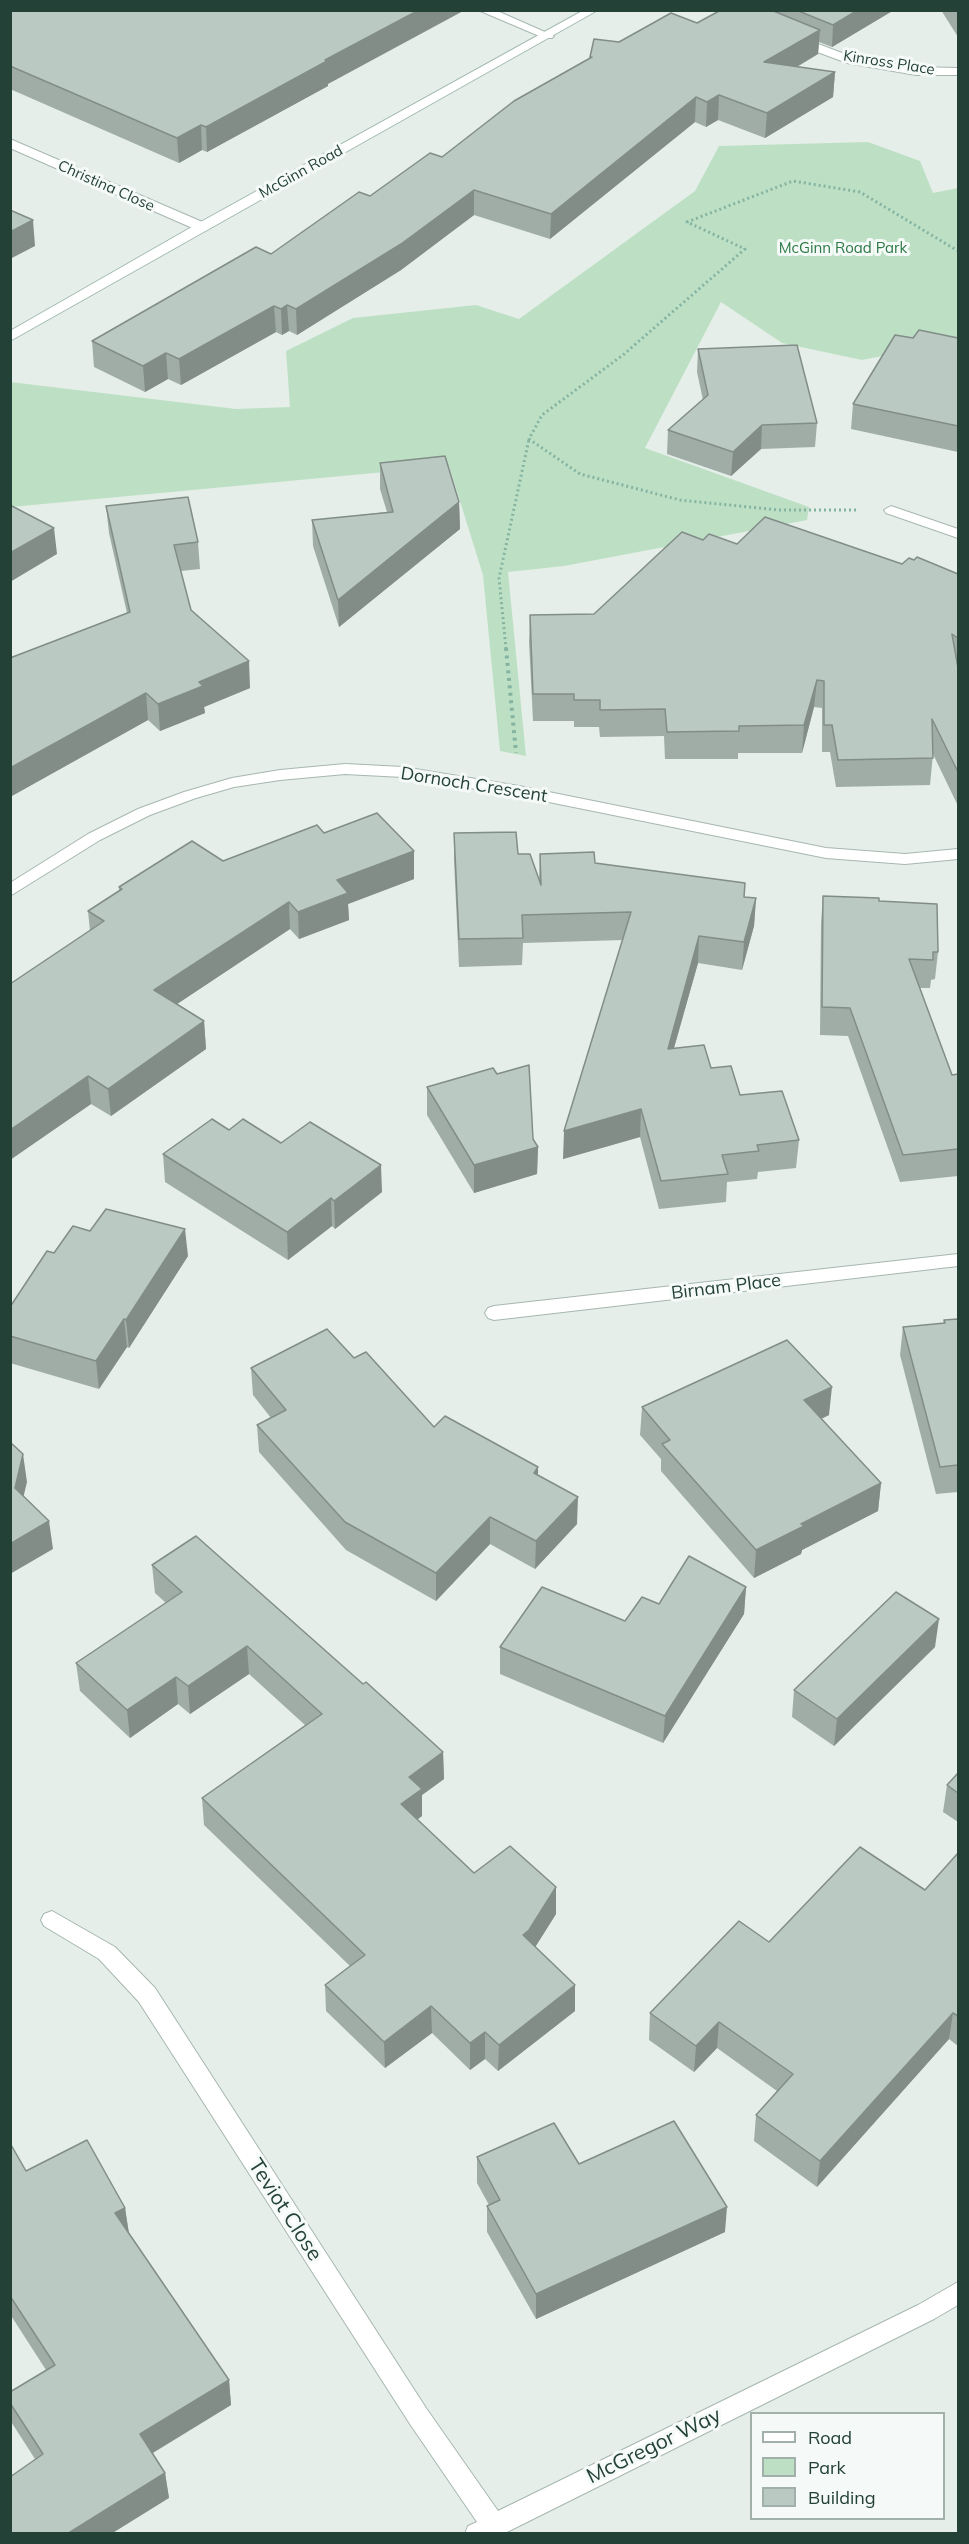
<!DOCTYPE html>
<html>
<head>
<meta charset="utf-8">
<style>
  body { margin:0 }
  #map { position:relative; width:969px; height:2544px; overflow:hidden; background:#e5eee9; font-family:Mulish,sans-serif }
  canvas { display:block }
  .frame { position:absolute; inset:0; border:12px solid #234137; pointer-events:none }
  .legend { position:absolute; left:750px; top:2412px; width:195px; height:108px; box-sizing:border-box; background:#f5faf8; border:2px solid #a1b0ab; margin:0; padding:8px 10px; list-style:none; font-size:18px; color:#234137 }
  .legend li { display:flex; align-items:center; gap:12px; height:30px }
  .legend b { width:30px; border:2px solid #a1b0ab }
</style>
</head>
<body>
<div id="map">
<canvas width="969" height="2544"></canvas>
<div class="frame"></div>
<ul class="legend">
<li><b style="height:8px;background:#fff"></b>Road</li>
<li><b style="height:16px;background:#bde0c5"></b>Park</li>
<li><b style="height:16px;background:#bac9c2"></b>Building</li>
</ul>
</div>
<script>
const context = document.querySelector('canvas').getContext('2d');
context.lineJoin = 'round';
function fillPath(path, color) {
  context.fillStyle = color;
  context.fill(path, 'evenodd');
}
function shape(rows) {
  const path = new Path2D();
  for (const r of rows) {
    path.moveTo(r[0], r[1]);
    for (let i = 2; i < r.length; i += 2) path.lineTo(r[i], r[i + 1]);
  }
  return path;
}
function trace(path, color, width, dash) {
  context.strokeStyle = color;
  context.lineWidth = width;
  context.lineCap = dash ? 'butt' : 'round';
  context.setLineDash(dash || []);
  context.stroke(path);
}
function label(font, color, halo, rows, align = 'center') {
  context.font = font + ' Mulish,sans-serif';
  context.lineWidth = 6;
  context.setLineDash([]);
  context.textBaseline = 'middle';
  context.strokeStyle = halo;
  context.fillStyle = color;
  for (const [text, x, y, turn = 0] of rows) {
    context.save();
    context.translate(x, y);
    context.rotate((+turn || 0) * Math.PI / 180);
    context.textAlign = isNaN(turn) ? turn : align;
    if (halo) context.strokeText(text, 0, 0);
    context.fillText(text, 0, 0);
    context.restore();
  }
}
const green = shape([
  [868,142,920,161,933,193,958,188,958,341,862,360,782,343,721,302,645,448,809,507,807,520,564,566,508,572,526,756,500,751,483,575,449,466,11,507,10,382,236,409,290,407,286,351,353,318,476,305,519,319,695,191,719,146]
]);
const pathFar1 = shape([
  [856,510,778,510,680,500,580,474,529,439,542,415,623,355,745,249,687,222,793,181,860,192,958,251],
  [506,649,499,578,529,439]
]);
const path = shape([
  [506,648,516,753]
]);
const lane = shape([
  [478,10,495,10,554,36,552,38,544,38,478,10]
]);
const street = shape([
  [797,36,850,56,916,67,958,68,958,75,916,75,847,63,793,43,793,37,797,36],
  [10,139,207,224,208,227,202,231,197,230,10,148,10,139],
  [891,506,958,529,958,538,886,513,884,510,891,506],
  [345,764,403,767,519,786,826,848,905,854,958,849,958,859,905,864,826,858,519,796,403,777,345,774,280,780,234,787,196,798,150,815,100,840,10,896,10,883,88,834,138,809,184,792,232,778,280,770,345,764],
  [958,1254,958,1266,494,1320,488,1318,485,1313,488,1308,494,1306,958,1254],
  [52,1911,115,1947,155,1988,426,2408,498,2511,918,2305,958,2282,958,2305,934,2319,503,2534,465,2534,468,2526,477,2522,410,2424,139,2002,99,1959,44,1926,41,1920,44,1914,52,1911]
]);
const secondary = shape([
  [584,10,598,10,10,341,10,331,197,224,584,10]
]);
const wall = shape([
  [10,10,328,84,328,86,207,152,202,150,179,163,10,89],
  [721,10,894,10,832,47,819,42,818,54,797,67,835,72,833,97,765,138,718,120,706,127,695,122,550,239,474,215,401,270,297,335,289,331,282,335,276,332,181,385,168,379,145,392,94,367,92,341,271,254,370,196,442,157,590,58,590,57,619,42,697,23],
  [941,10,958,10,958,37],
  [913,338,958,338,958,452,851,429,853,404],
  [698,349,817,423,815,447,761,449,731,476,667,454,668,430,703,400,697,372],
  [380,463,459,502,460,529,339,627,313,546,312,520,387,512,380,489],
  [106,506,198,542,200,569,181,571,191,610,250,688,204,707,205,713,160,731,148,720,10,797,10,658,127,613,109,533],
  [703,540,902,564,914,560,958,574,958,806,933,754,930,785,836,787,830,752,822,752,822,708,814,707,802,753,738,753,738,759,665,759,664,736,600,737,599,727,574,727,574,721,533,721,529,642,530,615,594,614],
  [324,833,414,879,348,904,349,920,299,939,290,929,177,1004,204,1021,206,1049,111,1116,91,1104,10,1160,10,984,90,931,88,911,119,891,119,887,223,861],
  [454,833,518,854,539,880,540,854,595,863,744,897,756,898,754,926,742,970,698,963,674,1048,711,1068,740,1095,799,1140,796,1168,758,1172,757,1179,727,1182,726,1202,659,1209,640,1137,563,1159,623,940,523,943,522,965,459,967,454,860],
  [823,896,879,901,938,952,935,979,931,980,930,988,920,988,952,1075,958,1074,958,1176,900,1182,848,1036,820,1035,821,923],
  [427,1087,533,1139,538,1147,537,1174,474,1193,427,1115],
  [229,1130,281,1143,382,1192,335,1229,332,1226,288,1260,165,1182,163,1154],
  [54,1253,188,1256,129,1348,127,1347,99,1389,10,1363,10,1307],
  [958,1319,958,1492,936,1494,900,1355,903,1327,943,1324,944,1320],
  [354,1358,434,1427,538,1475,577,1524,535,1569,490,1544,436,1601,346,1550,259,1452,257,1425,271,1418,253,1395,251,1368],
  [642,1407,829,1415,821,1419,881,1483,878,1511,802,1550,801,1554,754,1578,661,1471,661,1459,640,1435],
  [152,1565,363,1684,443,1752,444,1779,422,1795,422,1816,417,1820,474,1873,556,1887,556,1914,535,1947,575,2011,498,2071,485,2059,470,2070,432,2033,385,2068,326,2011,325,1985,350,1966,204,1825,202,1798,305,1725,249,1674,190,1714,178,1704,130,1738,80,1691,76,1663,166,1603,155,1593],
  [746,1587,744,1614,663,1743,500,1674,500,1647,625,1621,659,1604],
  [935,1647,834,1746,792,1717,794,1690],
  [958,1773,958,1822,943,1812,947,1785],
  [958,1853,958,2046,949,2039,817,2187,754,2141,756,2115,777,2091,717,2048,694,2072,649,2040,650,2013,769,1942,925,1890],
  [10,2143,26,2171,125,2208,129,2234,229,2380,231,2405,153,2453,165,2473,169,2498,35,2459,10,2420,10,2392,46,2370,10,2314],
  [477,2157,579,2164,725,2232,536,2319,487,2232,487,2206,489,2205,477,2183]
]);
const shadedWall = shape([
  [419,10,465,10,328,84,328,86,207,152,206,127,325,60],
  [858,10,894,10,832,47,833,25],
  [820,30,818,54,762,87,764,62],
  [835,72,833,97,765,138,767,113],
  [719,95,718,120,706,127,707,102],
  [696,97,695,122,550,239,551,214],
  [201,125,202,150,179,163,177,138],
  [474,190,474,215,401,270,297,335,296,309],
  [33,220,35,246,10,259,10,232],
  [287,305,289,331,282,335,281,309],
  [274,306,276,332,181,385,179,359],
  [166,353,168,379,145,392,143,366],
  [762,425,761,449,731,476,733,452],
  [459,502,460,529,339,627,338,600],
  [54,528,57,554,10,582,10,553],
  [249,661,250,688,204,707,205,713,160,731,158,704,199,682],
  [817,680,814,707,802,753,804,725],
  [146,693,148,720,10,797,10,768],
  [414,851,414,879,348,904,349,920,299,939,298,912,337,880],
  [756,898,754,926,742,970,744,942],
  [289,902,290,929,156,1018,154,990],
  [699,936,698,963,666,1076,668,1049],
  [204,1021,206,1049,111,1116,108,1089],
  [88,1076,91,1104,10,1160,10,1130],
  [641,1109,640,1137,563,1159,564,1131],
  [538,1147,537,1174,474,1193,474,1165],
  [381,1165,382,1192,335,1229,334,1201],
  [331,1198,332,1226,288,1260,287,1232],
  [185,1229,188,1256,129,1348,126,1320],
  [124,1319,127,1347,99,1389,96,1361],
  [832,1387,829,1415,802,1428,804,1400],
  [23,1454,27,1482,19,1515,15,1488],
  [538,1467,538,1494,534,1473],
  [881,1483,878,1511,802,1550,801,1554,754,1578,756,1550,801,1524],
  [578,1497,577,1524,535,1569,536,1541],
  [490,1517,490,1544,436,1601,436,1573],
  [49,1521,53,1549,10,1574,10,1544],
  [746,1587,744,1614,663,1743,665,1716],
  [939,1619,935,1647,834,1746,837,1719],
  [247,1646,249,1674,190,1714,188,1686],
  [176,1677,178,1704,130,1738,127,1710],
  [443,1752,444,1779,422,1795,422,1816,401,1831,401,1804,409,1777],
  [556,1887,556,1914,529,1957,523,1935],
  [575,1985,575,2011,498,2071,499,2045],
  [431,2006,432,2033,385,2068,384,2042],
  [953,2013,949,2039,817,2187,820,2161],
  [719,2022,717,2048,694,2072,696,2046],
  [485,2032,485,2059,470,2070,470,2043],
  [727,2207,725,2232,536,2319,536,2294],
  [125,2208,129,2234,115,2213],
  [229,2380,231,2405,144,2458,140,2434],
  [165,2473,169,2498,111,2534,67,2534]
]);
const building = shape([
  [10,10,419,10,325,60,327,61,206,127,201,125,177,138,10,66,10,10],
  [721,10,771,10,820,30,764,62,835,72,767,113,719,95,707,102,696,97,551,214,474,190,401,244,296,309,287,305,281,309,274,306,179,359,166,353,143,366,92,341,256,247,271,254,359,192,370,196,430,153,442,157,514,101,592,57,590,57,594,39,619,42,671,13,697,23,721,10],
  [796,10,858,10,833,25,796,10],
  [10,210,33,220,10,232,10,210],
  [919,330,958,338,958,426,853,404,895,335,913,338,919,330],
  [797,345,817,423,762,425,733,452,668,430,708,395,698,349,797,345],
  [445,456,459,502,338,600,312,520,393,512,380,463,445,456],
  [188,497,198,542,174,545,191,610,249,661,199,682,203,686,158,704,146,693,10,768,10,658,130,612,106,506,188,497],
  [10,505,54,528,10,553,10,505],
  [765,517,902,564,909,558,914,560,917,557,958,574,958,638,952,634,958,668,958,772,932,719,933,758,838,760,832,725,824,725,824,681,817,680,804,725,739,726,739,731,667,732,665,709,600,710,600,700,574,700,574,694,533,694,530,615,594,614,682,532,703,540,709,534,737,544,765,517],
  [377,813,414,851,337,880,348,893,298,912,289,902,154,990,204,1021,108,1089,88,1076,10,1130,10,984,104,921,88,911,122,889,119,887,192,841,223,861,317,825,324,833,377,813],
  [516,832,518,854,530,854,541,885,540,854,594,852,595,863,745,883,744,897,756,898,744,942,699,936,668,1049,704,1045,711,1068,731,1066,740,1095,782,1091,799,1140,757,1145,759,1151,722,1155,728,1174,661,1181,641,1109,564,1131,631,912,522,915,523,938,459,939,454,833,516,832],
  [823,896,879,898,879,901,937,904,938,952,933,952,933,960,909,959,952,1075,958,1074,958,1149,903,1155,850,1008,822,1007,823,896],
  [529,1065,533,1139,538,1147,474,1165,427,1087,493,1068,497,1074,529,1065],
  [212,1119,229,1130,243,1119,281,1143,310,1122,381,1165,334,1201,331,1198,287,1232,163,1154,212,1119],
  [106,1209,185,1229,126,1320,124,1319,96,1361,10,1336,10,1307,47,1251,54,1253,73,1226,90,1231,106,1209],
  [958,1319,958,1465,940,1467,903,1327,945,1323,944,1320,958,1319],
  [327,1329,354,1358,366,1352,434,1427,445,1416,538,1467,534,1473,578,1497,536,1541,490,1517,436,1573,345,1522,257,1425,286,1410,251,1368,327,1329],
  [787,1340,832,1387,804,1400,881,1483,801,1524,804,1526,756,1550,662,1444,670,1440,642,1407,787,1340],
  [10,1442,23,1454,15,1488,49,1521,10,1544,10,1442],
  [196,1536,363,1684,366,1682,443,1752,409,1777,422,1789,401,1804,474,1873,510,1846,556,1887,529,1930,523,1935,575,1985,499,2045,485,2032,470,2043,431,2006,384,2042,325,1985,365,1955,202,1798,322,1714,247,1646,188,1686,176,1677,127,1710,76,1663,182,1592,152,1565,196,1536],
  [689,1556,746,1587,665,1716,500,1647,542,1587,625,1621,642,1597,659,1604,689,1556],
  [896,1592,939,1619,837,1719,794,1690,896,1592],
  [958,1773,958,1793,947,1785,958,1773],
  [860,1847,925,1890,958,1853,958,2016,953,2013,820,2161,756,2115,793,2074,719,2022,696,2046,650,2013,739,1921,769,1942,860,1847],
  [674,2121,727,2207,536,2294,487,2206,500,2200,477,2157,554,2123,579,2164,674,2121],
  [87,2140,125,2208,115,2213,229,2380,140,2434,165,2473,67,2534,10,2534,10,2477,43,2454,10,2403,10,2392,55,2365,10,2296,10,2143,26,2171,87,2140]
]);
const farStreetnames = [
  ["Kinross Place",889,63,9],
  ["McGinn Road",301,172,-29],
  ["Christina Close",106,186,24]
];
const farParknames = [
  ["McGinn Road Park",843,248]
];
const streetNames = [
  ["Dornoch Crescent",474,785,9],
  ["Birnam Place",726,1287,-7]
];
const nearStreetnames = [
  ["Teviot Close",285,2210,57],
  ["McGregor Way",654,2446,-26]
];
fillPath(green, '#bde0c5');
trace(lane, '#a7b7b0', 2);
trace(street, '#a7b7b0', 2);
trace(secondary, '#a2bab1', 2);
trace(pathFar1, '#84b3a2', 3, [2, 3]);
trace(path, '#84b3a2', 4, [3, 4.5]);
fillPath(lane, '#fff');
fillPath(street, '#fff');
fillPath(secondary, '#fff');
fillPath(wall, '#a0ada7');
fillPath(shadedWall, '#828d88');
fillPath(building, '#bac9c2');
trace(building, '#828d88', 1.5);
label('15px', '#234137', '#f5faf8', farStreetnames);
label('15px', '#2c7946', '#f5faf8', farParknames);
label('18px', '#234137', '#f5faf8', streetNames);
label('21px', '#234137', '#f5faf8', nearStreetnames);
</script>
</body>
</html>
